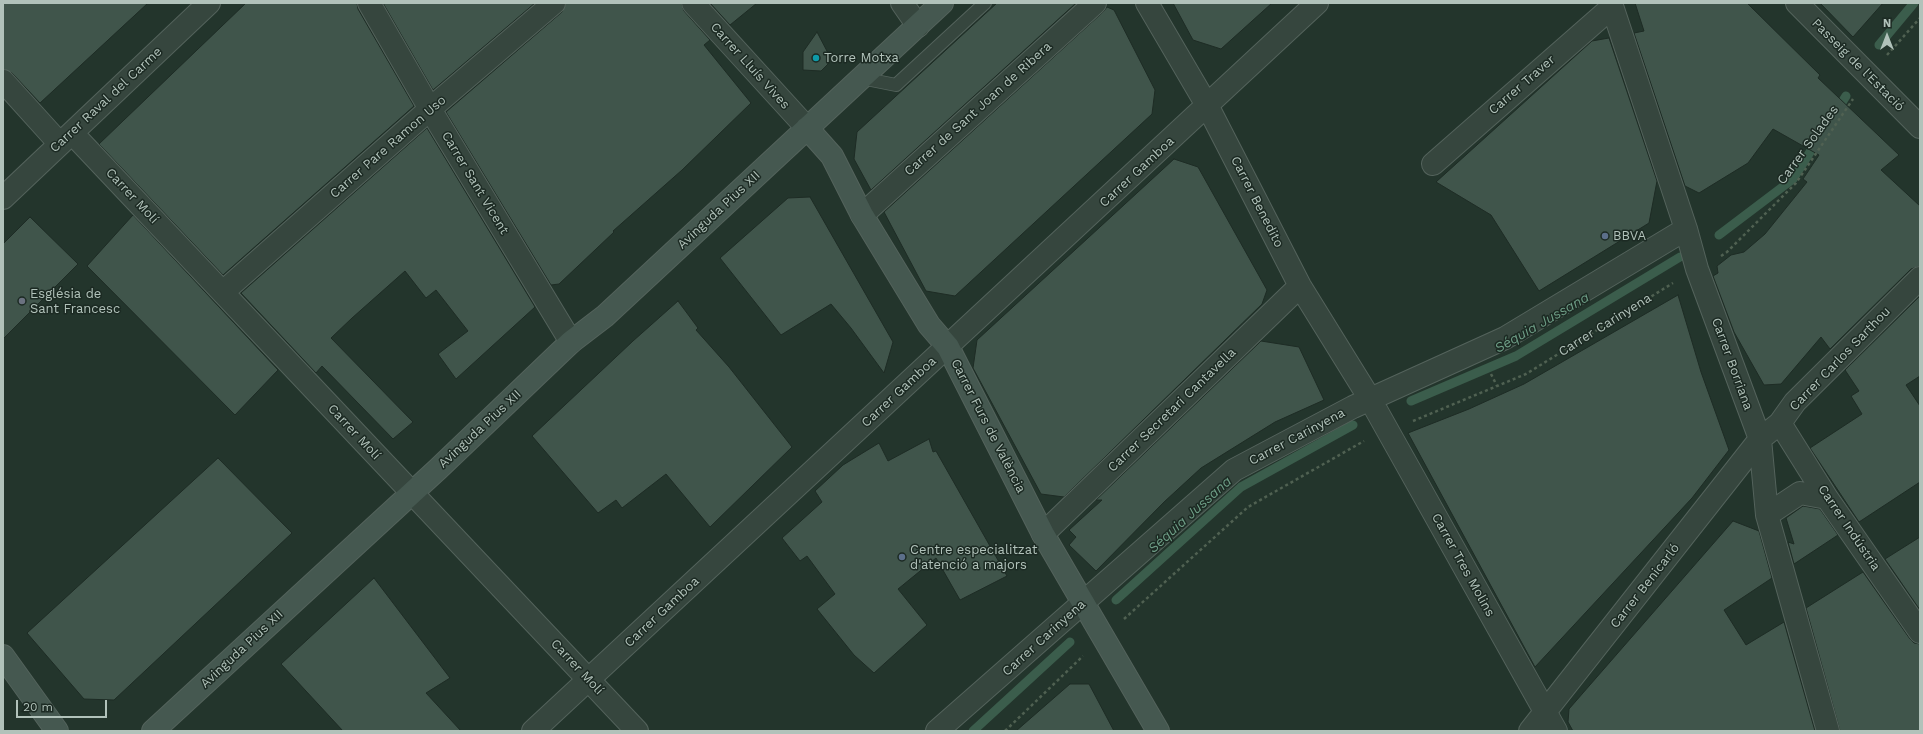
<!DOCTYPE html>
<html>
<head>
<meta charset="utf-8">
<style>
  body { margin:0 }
  #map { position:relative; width:1923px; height:734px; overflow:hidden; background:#23352c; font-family:"Work Sans",sans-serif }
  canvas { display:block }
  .frame { position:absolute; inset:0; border:4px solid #b1c2ba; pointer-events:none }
  .north { position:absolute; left:1867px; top:16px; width:40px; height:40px; -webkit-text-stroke:3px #1c2a23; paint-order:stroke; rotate:0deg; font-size:11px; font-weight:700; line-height:16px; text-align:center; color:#b1c2ba }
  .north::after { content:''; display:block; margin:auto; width:14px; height:18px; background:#b1c2ba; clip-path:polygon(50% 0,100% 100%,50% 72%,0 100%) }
  .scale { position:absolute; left:16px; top:700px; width:91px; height:18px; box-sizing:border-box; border:2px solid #b1c2ba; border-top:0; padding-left:5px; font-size:12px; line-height:14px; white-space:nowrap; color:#b1c2ba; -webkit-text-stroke:3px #1c2a23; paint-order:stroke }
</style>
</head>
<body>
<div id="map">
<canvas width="1923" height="734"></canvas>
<div class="frame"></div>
<div class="north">N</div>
<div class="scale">20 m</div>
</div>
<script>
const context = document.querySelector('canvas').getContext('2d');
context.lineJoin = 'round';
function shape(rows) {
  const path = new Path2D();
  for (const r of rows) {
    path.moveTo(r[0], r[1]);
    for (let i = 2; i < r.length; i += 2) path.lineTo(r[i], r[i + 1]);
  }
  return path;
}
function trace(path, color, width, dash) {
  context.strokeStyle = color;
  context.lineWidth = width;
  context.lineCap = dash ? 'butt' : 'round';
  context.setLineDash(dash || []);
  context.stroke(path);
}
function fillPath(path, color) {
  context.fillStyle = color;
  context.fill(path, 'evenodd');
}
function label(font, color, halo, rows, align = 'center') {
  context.font = font + ' "Work Sans",sans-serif';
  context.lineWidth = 3;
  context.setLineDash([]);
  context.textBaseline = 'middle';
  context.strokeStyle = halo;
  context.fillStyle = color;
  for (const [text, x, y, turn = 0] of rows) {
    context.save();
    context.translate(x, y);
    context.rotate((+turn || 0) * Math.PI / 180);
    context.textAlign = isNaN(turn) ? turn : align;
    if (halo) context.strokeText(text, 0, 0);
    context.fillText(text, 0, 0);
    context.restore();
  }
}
const stream = shape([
  [1879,45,1914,3],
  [1836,112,1846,96],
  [1719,235,1793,179,1817,141],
  [1411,401,1516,356,1680,257],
  [1116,600,1241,487,1353,425],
  [973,731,1070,642]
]);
const building = shape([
  [3,3,148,3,40,103,12,73,3,69,3,3],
  [246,3,357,3,358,9,414,106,223,275,99,144,246,3],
  [383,3,535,3,433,90,383,3],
  [566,3,681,3,684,11,710,40,704,45,751,103,682,170,613,231,614,232,559,284,551,285,446,112,562,12,566,3],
  [710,3,757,3,730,25,710,3],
  [997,3,1076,3,871,190,854,159,857,132,997,3],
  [1173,3,1272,3,1221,49,1193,40,1173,3],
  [1635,3,1747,3,1820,75,1818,78,1899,155,1881,170,1920,206,1920,266,1911,269,1830,349,1821,337,1781,384,1764,385,1734,332,1713,276,1718,273,1717,266,1731,255,1744,252,1765,234,1807,182,1803,179,1819,155,1773,129,1748,163,1699,193,1685,186,1634,33,1644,31,1635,3],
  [1820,3,1883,3,1853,37,1820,3],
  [1107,7,1114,10,1155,90,1152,114,955,296,926,291,884,212,1103,12,1107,7],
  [817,32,828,53,828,64,821,71,803,70,803,52,817,32],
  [1609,38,1657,181,1649,223,1539,291,1491,215,1436,182,1592,41,1609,38],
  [427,128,535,307,456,379,438,354,468,331,436,290,426,298,405,271,352,318,331,338,413,422,393,439,322,366,316,373,241,293,427,128],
  [1174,159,1198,167,1267,290,1262,304,1064,497,1041,494,973,368,977,340,1174,159],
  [810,197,893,342,884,373,851,328,831,304,781,335,720,258,788,198,810,197],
  [133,215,278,370,235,415,87,266,133,215],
  [30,217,78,264,3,339,3,244,30,217],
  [1678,295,1701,372,1729,450,1692,498,1535,667,1408,433,1469,409,1524,384,1678,295],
  [1920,296,1920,376,1906,385,1920,406,1920,482,1859,522,1810,448,1862,414,1851,396,1859,391,1845,370,1920,296],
  [678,301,698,328,696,330,729,367,792,447,710,527,666,474,622,508,616,500,598,513,532,436,633,341,678,301],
  [1261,341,1299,347,1324,400,1275,422,1201,468,1164,502,1096,571,1069,545,1076,537,1069,530,1102,500,1096,500,1261,341],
  [929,439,933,452,936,451,1007,576,960,600,936,558,898,589,927,625,874,673,854,655,817,609,835,594,807,556,800,561,782,538,822,502,815,491,843,465,879,443,888,461,929,439],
  [218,458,292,533,114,700,84,699,27,633,218,458],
  [1803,506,1820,509,1838,535,1794,564,1788,542,1794,544,1786,518,1803,506],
  [1733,521,1759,531,1772,578,1724,610,1746,645,1784,622,1815,731,1573,731,1568,722,1569,709,1733,521],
  [1920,537,1920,610,1885,559,1920,537],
  [1863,572,1910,639,1914,643,1920,644,1920,731,1840,731,1806,608,1863,572],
  [374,578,450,678,426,693,461,731,343,731,281,664,374,578],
  [1070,684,1089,684,1114,731,1016,731,1070,684]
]);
const path = shape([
  [1887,55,1920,18],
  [1721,256,1727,252,1796,183,1853,99],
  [1491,374,1497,386],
  [1413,421,1526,374,1673,283],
  [1124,619,1248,507,1364,441],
  [1005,731,1083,656]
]);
const lane = shape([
  [861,78,896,85,985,3]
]);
const street = shape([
  [369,3,430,109,571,342],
  [693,3,807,128],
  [902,3,918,26],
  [1147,3,1208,107,1300,286,1370,399,1556,731],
  [1611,3,1686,229,1697,269,1760,439,1767,515,1828,731],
  [1797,3,1920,127],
  [3,81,60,144],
  [72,133,637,731],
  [1433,164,1612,7],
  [3,198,209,3],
  [862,215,1095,3],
  [223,292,430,109,554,3],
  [1780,423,1827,498,1920,632],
  [1767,515,1800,493,1827,498],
  [1043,534,1300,286],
  [533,731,1317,3],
  [937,731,1234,470,1353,407,1505,338,1686,229],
  [1530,731,1760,439,1780,423,1795,402,1920,278]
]);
const secondary = shape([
  [807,128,832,156,862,215,929,325,948,347,1043,534,1158,731],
  [3,656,57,731],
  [153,731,438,469,571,342,605,316,942,3]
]);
const markers = [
  [816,58,4,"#0f9aa8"],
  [1605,236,4,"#5c6f8a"],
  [22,301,4,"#6b7280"],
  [902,557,4,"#5c6f8a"]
];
const poiNames = [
  ["Torre Motxa",824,58],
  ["BBVA",1613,236],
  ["Església de",30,294],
  ["Sant Francesc",30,309],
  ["Centre especialitzat",910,550],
  ["d'atenció a majors",910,565]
];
const streetNames = [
  ["Passeig de l'Estació",1858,65,45],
  ["Carrer Lluís Vives",750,66,48],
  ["Carrer Traver",1522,85,-41],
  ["Carrer Raval del Carme",106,100,-43],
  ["Carrer de Sant Joan de Ribera",978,109,-42],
  ["Carrer Solades",1808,145,-54],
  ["Carrer Pare Ramon Uso",388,147,-41],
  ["Carrer Gamboa",1137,172,-43],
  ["Carrer Sant Vicent",475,183,59],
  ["Carrer Molí",132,196,47],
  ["Carrer Benedito",1257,202,63],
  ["Avinguda Pius XII",719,210,-43],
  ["Carrer Carinyena",1605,325,-32],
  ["Carrer Carlos Sarthou",1840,359,-46],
  ["Carrer Borriana",1732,364,70],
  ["Carrer Gamboa",899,392,-43],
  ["Carrer Secretari Cantavella",1172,410,-44],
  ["Carrer Furs de València",988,426,63],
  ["Avinguda Pius XII",480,429,-43],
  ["Carrer Molí",354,432,47],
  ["Carrer Carinyena",1297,437,-28],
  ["Carrer Indústria",1849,528,56],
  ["Carrer Tres Molins",1463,565,61],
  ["Carrer Benicarló",1645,586,-52],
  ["Carrer Gamboa",662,612,-43],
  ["Carrer Carinyena",1044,638,-42],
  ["Avinguda Pius XII",242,649,-43],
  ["Carrer Molí",577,667,47]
];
const waterNames = [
  ["Séquia Jussana",1542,323,-30],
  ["Séquia Jussana",1190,515,-42]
];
trace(stream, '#3b5d4c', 9);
fillPath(building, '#40554b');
trace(building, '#1e2c25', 1);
trace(lane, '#54635c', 14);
trace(street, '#54635c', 24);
trace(secondary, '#54635c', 24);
trace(path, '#506152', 2.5, [3, 3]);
trace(lane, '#36463e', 12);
trace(street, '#36463e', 22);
trace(secondary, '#455850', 22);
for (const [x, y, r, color] of markers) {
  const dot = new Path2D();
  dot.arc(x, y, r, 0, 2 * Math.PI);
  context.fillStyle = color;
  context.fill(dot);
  trace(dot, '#1c2a23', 1.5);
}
label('13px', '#b1c2ba', '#1c2a23', poiNames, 'left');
label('13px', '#b1c2ba', '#1c2a23', streetNames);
label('italic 14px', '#6e9d86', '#1c2a23', waterNames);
</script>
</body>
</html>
